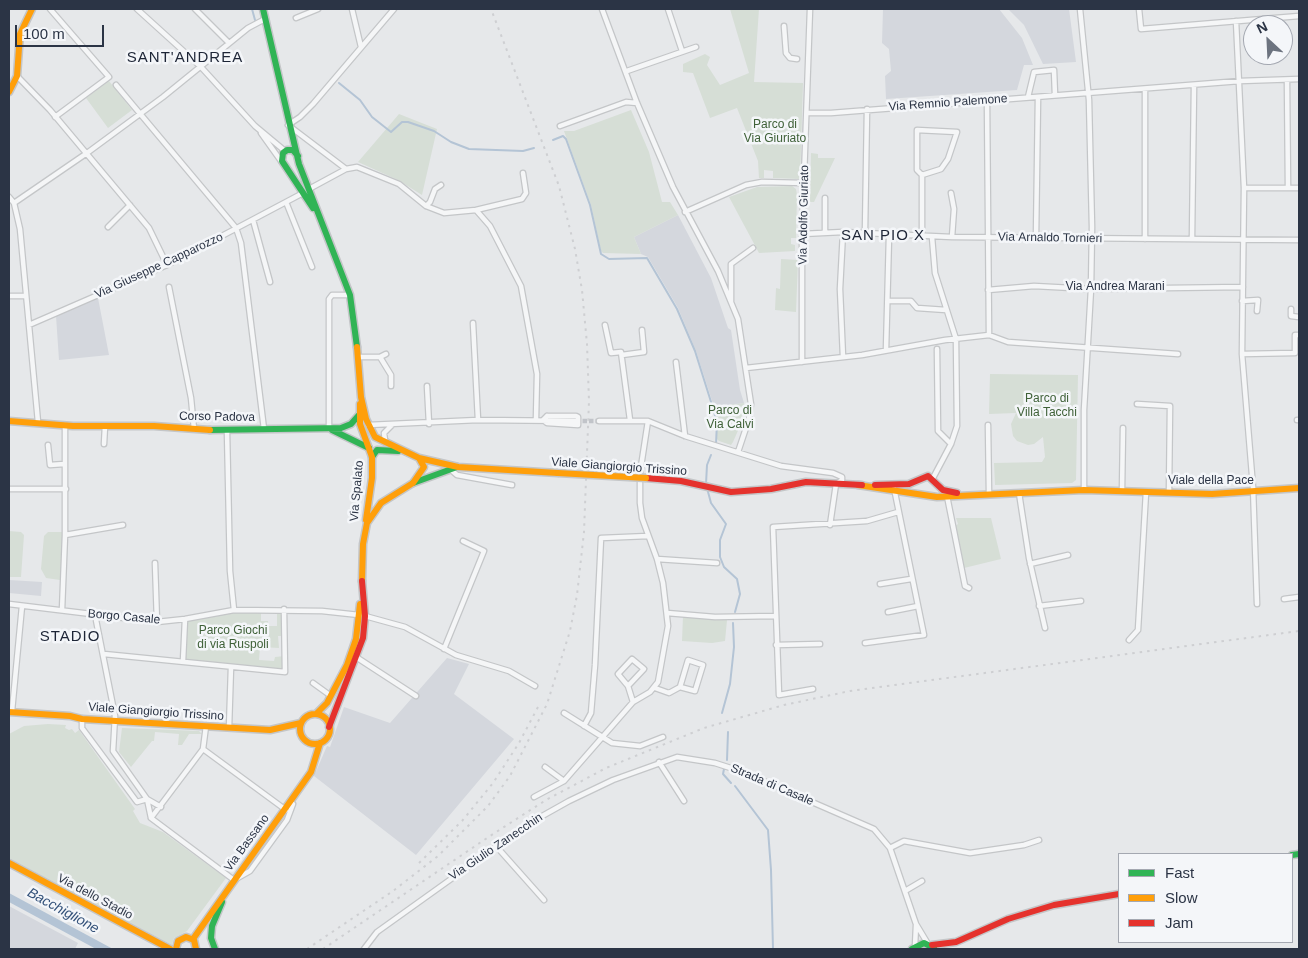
<!DOCTYPE html>
<html>
<head>
<meta charset="utf-8">
<style>
  body { margin:0 }
  #map { position:relative; width:1308px; height:958px; overflow:hidden; background:#e6e8ea; font-family:Helvetica,sans-serif }
  canvas { display:block }
  .frame { position:absolute; inset:0; border:10px solid #2b3445; pointer-events:none }
  .legend { position:absolute; left:1118px; top:853px; width:175px; height:90px; box-sizing:border-box; background:#f4f6f9; border:1px solid #a4a8b1; margin:0; padding:6px 9px; list-style:none; font-size:15px; color:#2b3445 }
  .legend li { display:flex; align-items:center; gap:10px; height:25px }
  .legend b { width:25px; border:1px solid #a4a8b1 }
  .north { position:absolute; left:1243px; top:15px; width:50px; height:50px; box-sizing:border-box; background:#f4f6f9; border:1px solid #a4a8b1; border-radius:50%; rotate:335deg; font-size:14px; font-weight:700; line-height:20px; text-align:center; color:#2b3445 }
  .north::after { content:''; display:block; margin:auto; width:18px; height:22px; background:#6c737f; clip-path:polygon(50% 0,100% 100%,50% 72%,0 100%) }
  .scale { position:absolute; left:15px; top:25px; width:89px; height:22px; box-sizing:border-box; border:2px solid #2b3445; border-top:0; padding-left:6px; font-size:15px; line-height:18px; white-space:nowrap; color:#2b3445; -webkit-text-stroke:4px #f4f6f9; paint-order:stroke }
</style>
</head>
<body>
<div id="map">
<canvas width="1308" height="958"></canvas>
<div class="frame"></div>
<ul class="legend">
<li><b style="height:6px;background:#30b455"></b>Fast</li>
<li><b style="height:6px;background:#ff9f0a"></b>Slow</li>
<li><b style="height:6px;background:#e5322d"></b>Jam</li>
</ul>
<div class="north">N</div>
<div class="scale">100 m</div>
</div>
<script>
const context = document.querySelector('canvas').getContext('2d');
context.lineJoin = 'round';
function fillPath(path, color) {
  context.fillStyle = color;
  context.fill(path, 'evenodd');
}
function shape(rows) {
  const path = new Path2D();
  for (const r of rows) {
    if (r.length === 3) {
      path.moveTo(r[0] + r[2], r[1]);
      path.arc(r[0], r[1], r[2], 0, 2 * Math.PI);
      continue;
    }
    path.moveTo(r[0], r[1]);
    for (let i = 2; i < r.length; i += 2) path.lineTo(r[i], r[i + 1]);
  }
  return path;
}
function trace(path, color, width, dash) {
  context.strokeStyle = color;
  context.lineWidth = width;
  context.lineCap = dash ? 'butt' : 'round';
  context.setLineDash(dash || []);
  context.stroke(path);
}
function label(font, color, halo, rows, align = 'center') {
  context.font = font + ' Helvetica,sans-serif';
  context.lineWidth = 5;
  context.setLineDash([]);
  context.textBaseline = 'middle';
  context.strokeStyle = halo;
  context.fillStyle = color;
  for (const [text, x, y, turn = 0] of rows) {
    context.save();
    context.translate(x, y);
    context.rotate((+turn || 0) * Math.PI / 180);
    context.textAlign = isNaN(turn) ? turn : align;
    if (halo) context.strokeText(text, 0, 0);
    context.fillText(text, 0, 0);
    context.restore();
  }
}
const built = shape([
  [883,9,999,9,1022,38,1033,65,1024,65,1017,90,886,99,885,76,891,71,889,49,882,43],
  [1008,9,1069,9,1076,62,1043,64,1024,25],
  [678,215,711,278,728,328,731,330,740,390,744,403,714,407,696,351,678,308,648,257,641,254,634,237],
  [98,298,109,355,59,360,56,316],
  [9,580,42,582,41,596,9,593],
  [447,658,469,664,454,694,514,739,416,855,314,776,327,746,330,747,344,707,390,723],
  [9,906,78,943,75,949,9,949]
]);
const green = shape([
  [730,9,759,9,754,82,803,83,800,179,773,178,773,171,764,170,764,178,759,178,758,161,737,108,710,118,693,73,683,72,683,64,705,54,710,57,707,65,720,85,749,73],
  [109,81,132,110,108,128,86,98],
  [631,110,649,152,662,202,670,202,678,215,634,237,641,254,603,253,601,251,591,205,564,131,574,131],
  [399,114,437,129,422,195,398,180,358,162],
  [811,153,818,154,818,158,835,158,814,202,810,202],
  [792,186,796,189,797,195,796,238,791,238,791,244,795,245,795,251,759,253,729,197,757,187],
  [781,259,798,260,796,312,775,310,776,288,780,289],
  [990,374,1078,375,1076,480,1072,483,995,485,994,463,1042,462,1045,457,1043,437,1034,444,1028,445,1017,441,1013,436,1011,424,1016,413,989,414],
  [744,403,740,426,733,442,731,445,719,441,717,439,717,423,714,407],
  [956,518,991,518,1001,559,964,568,955,526,958,524],
  [9,531,21,532,24,535,21,577,9,577],
  [48,532,64,532,63,573,60,573,60,580,46,578,41,569,44,536],
  [277,609,284,609,285,636,278,636,279,648,260,647,259,660,274,661,275,657,285,656,284,671,183,661,185,619,234,610,261,611,261,621,268,621,268,626,277,626],
  [683,616,727,620,725,641,712,643,682,641],
  [48,724,66,725,65,728,69,730,72,729,75,733,79,730,135,809,133,811,140,823,163,832,226,878,187,931,174,938,172,945,9,858,9,734,24,726],
  [122,728,199,731,202,734,189,734,182,745,178,745,179,734,155,732,154,741,152,741,131,767,119,752]
]);
const water = shape([
  [9,893,113,949,96,949,9,902]
]);
const stream = shape([
  [252,9,255,20],
  [339,83,360,100,372,117,391,132,402,122,408,122,434,131,451,142,469,149,523,151,534,148],
  [553,140,563,136,566,139,590,205,601,254,609,259,647,258,677,309,695,351,712,405,717,422,716,444],
  [706,484,707,465,711,455],
  [707,488,711,503,726,524,720,540,720,557,724,567,737,579,740,594,735,612],
  [722,713,730,684,734,647,733,623],
  [727,760,728,732],
  [724,769,723,774,731,783],
  [735,786,768,830,771,870,773,949]
]);
const streetTunnel = shape([
  [576,421,599,421]
]);
const street = shape([
  [50,9,109,77,55,117],
  [137,9,201,67,255,126,285,151],
  [195,9,228,42],
  [352,9,361,47],
  [602,9,637,103,673,187,718,271,738,319,751,404,749,419,738,452],
  [668,9,682,51],
  [1080,9,1089,100,1092,227,1091,289,1084,410,1084,490],
  [1139,9,1141,29,1299,16],
  [296,18,318,9],
  [1236,21,1244,188,1242,354,1253,487,1257,604],
  [784,26,786,53,790,58,797,59],
  [627,71,696,47],
  [17,76,50,110,149,228,167,265],
  [1287,80,1288,188],
  [116,85,236,228,241,243,264,429],
  [1028,97,1034,72,1054,70,1055,95],
  [987,100,989,335],
  [807,113,831,113,1240,81,1299,79],
  [560,126,626,102,637,103],
  [261,133,281,161],
  [346,169,288,125,300,117,313,104,394,9],
  [922,175,917,170,917,130,957,132,948,159,941,169,922,175,922,237],
  [1244,188,1299,188],
  [309,189,346,169,357,167,399,184,426,206,444,213,476,210,490,226,521,286,537,374,536,419],
  [951,193,954,209,952,237],
  [9,197,14,203,20,229,38,422],
  [825,198,825,233],
  [286,202,312,267],
  [14,203,87,153,163,97,248,28,265,19],
  [426,206,430,202,435,189,441,185],
  [476,210,522,199,526,193,523,173],
  [685,212,746,185,762,182,804,183],
  [253,220,270,282],
  [108,227,130,205],
  [865,232,867,109],
  [802,234,843,232,952,237,1299,240],
  [932,237,935,273,956,339,957,426,951,444,933,478],
  [1036,238,1038,97],
  [1192,238,1194,86],
  [1145,239,1145,90],
  [169,287,191,398,194,429],
  [988,290,1034,286,1091,289,1243,287],
  [9,296,26,296],
  [889,301,911,301,917,308,946,310],
  [1242,301,1258,300,1257,311],
  [731,302,731,264,753,248],
  [1291,309,1291,316,1299,317],
  [473,323,478,420],
  [29,325,167,265,303,193],
  [605,325,611,353,621,352,630,420],
  [937,349,938,431,951,444],
  [886,350,889,236],
  [1242,354,1295,353,1295,335,1299,335],
  [622,355,644,352,642,330],
  [358,357,380,357,386,354],
  [380,357,391,375,391,386],
  [843,357,840,289,843,232],
  [676,362,685,436],
  [802,362,802,234,810,9],
  [746,368,862,355,945,340,989,335,1008,342,1178,354],
  [427,386,429,424],
  [1137,404,1170,406,1169,493],
  [547,416,576,416,578,417,578,425,547,423,543,420,547,416],
  [1297,420,1299,420],
  [599,421,648,421,685,436,781,466,833,473,842,477,842,480,836,484,830,525],
  [368,425,478,420,576,421],
  [988,425,989,494],
  [329,429,329,299,332,295,350,295],
  [227,431,230,571,234,610],
  [385,440,384,433,392,425],
  [104,444,105,426],
  [48,445,50,465,64,464],
  [450,469,457,475,512,485],
  [9,489,66,489],
  [1122,491,1123,428],
  [1019,493,1029,558,1045,628],
  [947,496,965,586,969,588],
  [65,535,123,525],
  [657,559,717,563],
  [155,563,157,622],
  [1030,564,1068,555],
  [880,584,911,579],
  [1284,599,1299,597],
  [9,604,157,622,185,619,234,610,322,611,359,615],
  [1039,606,1081,601],
  [62,610,65,535,65,425],
  [888,612,918,606],
  [667,613,715,617,775,616],
  [95,615,115,716,113,751,147,799,151,818,234,880,250,871,287,820,293,804],
  [365,616,405,627,456,655,509,671,535,686],
  [1129,640,1138,630,1146,492],
  [865,643,924,635,894,488],
  [776,645,820,644],
  [444,649,484,551,463,541],
  [104,654,285,672,284,609],
  [356,657,416,696],
  [183,661,185,619],
  [313,683,331,696],
  [628,686,618,674,632,659,644,669,628,686,633,702],
  [655,688,669,693,680,687,688,660,703,665,695,691,680,687],
  [813,689,779,695,773,527,867,521,898,512],
  [12,711,22,606],
  [564,713,612,743,640,746,663,737],
  [82,719,82,728,137,802,147,799,161,807],
  [584,726,591,713,595,665,601,538,648,536],
  [229,728,231,667],
  [203,749,286,810],
  [659,762,684,801],
  [545,767,564,781],
  [534,797,564,781,633,702,650,692,658,682,668,626,663,583,657,559,642,518,640,503,640,473,648,421],
  [151,818,203,749,206,726],
  [496,846,544,900],
  [890,848,904,841,970,853,1024,845,1039,840],
  [905,891,922,881],
  [915,946,916,925],
  [364,949,377,932,528,824,569,801,613,780,677,757,715,763,743,772,874,829,890,848,916,924,928,944]
]);
const fast = shape([
  [263,9,299,164,350,295,357,347],
  [298,156,293,150,287,150,283,153,282,161,313,208],
  [210,430,341,428,351,424,359,415],
  [332,430,369,448],
  [372,457,377,450,398,451],
  [413,483,457,467],
  [1292,855,1299,854],
  [215,949,211,938,212,926,222,902],
  [912,949,924,943,934,948]
]);
const slow = shape([
  [9,92,17,76,20,34,32,9],
  [357,347,361,397,366,419,375,437,419,458,424,467,413,483,381,503,367,523,363,544,362,581],
  [360,404,360,424,372,457,372,478,366,520],
  [9,421,73,426,154,426,210,430],
  [419,458,458,467,558,473],
  [858,485,937,497,1084,490,1212,494,1299,488],
  [9,712,70,716,82,719,270,730,301,723],
  [316,714,327,703,347,665,356,639,360,604],
  [315,729,15],
  [9,863,170,949],
  [193,939,311,772,320,743],
  [176,949,178,941,186,937,194,940,196,949]
]);
const jam = shape([
  [646,478,681,481,731,492,771,489,806,482,862,485],
  [875,485,909,484,928,476,943,490,957,493],
  [329,727,363,638,365,616,362,581],
  [932,945,956,942,1008,919,1054,905,1119,894]
]);
const rail = shape([
  [419,863,462,821,493,783,519,743,538,707],
  [307,949,393,891,438,856,488,806,510,776,547,704,570,631,577,595,584,532,589,401,587,344,582,290,575,249,559,186,491,9],
  [323,949,490,836,546,800,606,768,704,728,784,705,850,691,1299,631]
]);
const slowBridge = shape([
  [558,473,646,478]
]);
const streetNames = [
  ["Via Remnio Palemone",948,103,-4],
  ["Via Adolfo Giuriato",804,215,-89],
  ["Via Arnaldo Tornieri",1050,238,1],
  ["Via Giuseppe Capparozzo",159,266,-25],
  ["Via Andrea Marani",1115,287],
  ["Corso Padova",217,417,1],
  ["Viale Giangiorgio Trissino",619,467,4],
  ["Viale della Pace",1211,481],
  ["Via Spalato",357,491,-85],
  ["Borgo Casale",124,617,5],
  ["Viale Giangiorgio Trissino",156,712,4],
  ["Strada di Casale",772,785,23],
  ["Via Bassano",247,843,-54],
  ["Via Giulio Zanecchin",496,847,-34],
  ["Via dello Stadio",95,897,28]
];
const parkNames = [
  ["Parco di",775,125],
  ["Via Giuriato",775,139],
  ["Parco di",1047,399],
  ["Villa Tacchi",1047,413],
  ["Parco di",730,411],
  ["Via Calvi",730,425],
  ["Parco Giochi",233,631],
  ["di via Ruspoli",233,645]
];
const waterNames = [
  ["Bacchiglione",63,911,29]
];
const quarterNames = [
  ["SANT'ANDREA",185,58],
  ["SAN PIO X",883,236],
  ["STADIO",70,637]
];
fillPath(built, '#d4d7dd');
fillPath(green, '#d6ded6');
fillPath(water, '#b4c4d5');
trace(stream, '#b4c4d5', 2);
trace(streetTunnel, '#c1c4c9', 4.5, [4.5, 2]);
trace(street, '#c4c6c8', 7);
trace(fast, '#c4c6c8', 9);
trace(slow, '#c4c6c8', 9);
trace(jam, '#c4c6c8', 9);
trace(street, '#f5f6f7', 4.5);
trace(fast, '#30b455', 6);
trace(slow, '#ff9f0a', 6);
trace(jam, '#e5322d', 6);
trace(rail, '#cecfd2', 2, [2.5, 5]);
trace(slowBridge, '#c4c6c8', 9, []);
trace(slowBridge, '#ff9f0a', 6);
label('12px', '#2b3445', '#f4f6f9', streetNames);
label('12px', '#3f6138', '#f4f6f9', parkNames);
label('italic 14px', '#34527a', '#f4f6f9', waterNames);
context.letterSpacing = '1px';
label('15px', '#1d2536', '#f4f6f9', quarterNames);
context.letterSpacing = '0px';
</script>
</body>
</html>
